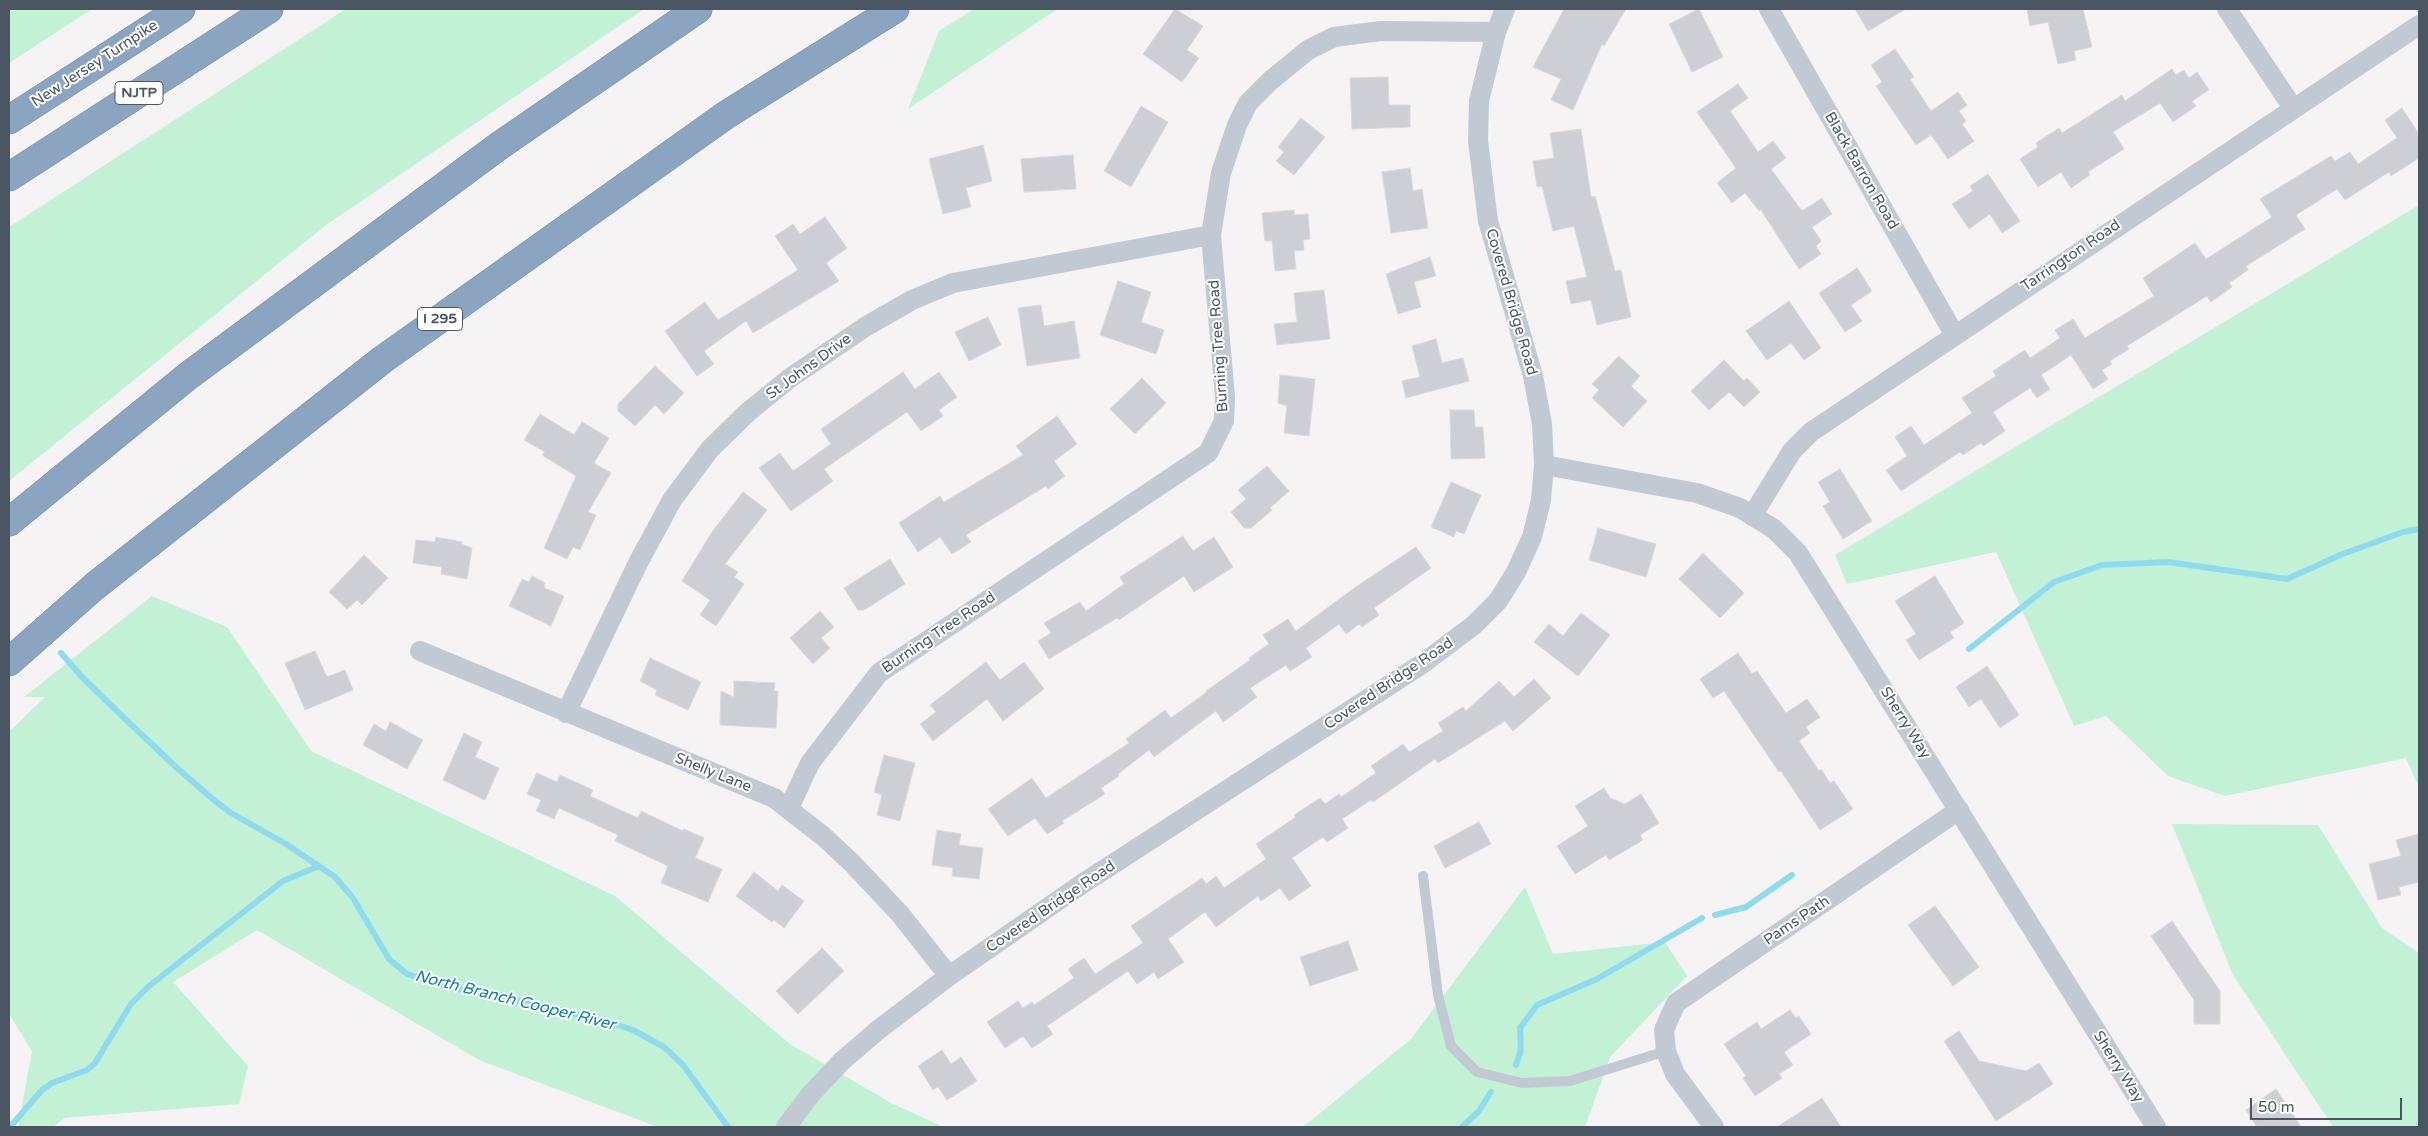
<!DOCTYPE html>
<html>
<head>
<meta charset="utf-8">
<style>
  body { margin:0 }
  #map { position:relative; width:2428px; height:1136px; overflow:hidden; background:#f5f3f3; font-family:"Varela Round",sans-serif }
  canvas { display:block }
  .frame { position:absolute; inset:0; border:10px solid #4a5661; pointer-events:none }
  .scale { position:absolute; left:2250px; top:1098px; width:152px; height:22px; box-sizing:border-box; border:2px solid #4a5661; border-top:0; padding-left:6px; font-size:15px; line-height:18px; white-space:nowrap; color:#4a5661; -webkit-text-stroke:4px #fff; paint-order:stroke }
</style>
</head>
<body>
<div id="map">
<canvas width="2428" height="1136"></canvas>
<div class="frame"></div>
<div class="scale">50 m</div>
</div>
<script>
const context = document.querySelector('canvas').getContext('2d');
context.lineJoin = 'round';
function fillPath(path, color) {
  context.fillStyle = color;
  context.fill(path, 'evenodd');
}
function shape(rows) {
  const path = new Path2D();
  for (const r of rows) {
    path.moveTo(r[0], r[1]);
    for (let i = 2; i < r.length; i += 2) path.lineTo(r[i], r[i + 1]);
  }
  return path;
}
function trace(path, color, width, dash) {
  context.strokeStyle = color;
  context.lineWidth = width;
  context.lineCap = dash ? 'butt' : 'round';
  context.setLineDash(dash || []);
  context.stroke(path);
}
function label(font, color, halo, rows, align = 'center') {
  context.font = font + ' "Varela Round",sans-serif';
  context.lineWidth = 4;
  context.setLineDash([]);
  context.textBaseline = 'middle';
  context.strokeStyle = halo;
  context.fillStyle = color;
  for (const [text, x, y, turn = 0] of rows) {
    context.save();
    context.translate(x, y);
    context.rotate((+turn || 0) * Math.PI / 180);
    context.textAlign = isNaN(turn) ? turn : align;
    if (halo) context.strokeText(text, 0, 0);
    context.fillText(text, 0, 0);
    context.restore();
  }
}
const green = shape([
  [9,9,92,9,9,63],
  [346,9,644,9,326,225,9,481,9,227],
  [974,9,1057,9,908,109,939,31],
  [2419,205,2419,788,2406,758,2225,796,2168,776,2106,716,2074,726,1996,552,1847,584,1835,555],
  [152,596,227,627,311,751,615,896,790,1044,893,1104,944,1127,658,1127,479,1060,257,930,173,982,248,1066,239,1104,64,1118,53,1127,18,1127,32,1051,9,1014,9,732,45,697,24,697],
  [2172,824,2318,825,2382,928,2419,953,2419,1127,2333,1127,2233,975],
  [1525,887,1553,954,1665,942,1687,976,1610,1057,1585,1127,1303,1127,1411,1039]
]);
const stream = shape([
  [1969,649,2054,582,2102,565,2168,562,2287,579,2340,555,2403,532,2419,529],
  [61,653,82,677,120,714,178,769,214,800,231,813,286,844,335,877,353,898,389,959,407,974,447,987,531,1003,612,1023,633,1030,664,1047,683,1065,728,1127],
  [1715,915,1746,907,1792,875],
  [1516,1065,1521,1050,1520,1028,1537,1005,1597,979,1702,918],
  [10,1127,42,1090,52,1083,87,1070,95,1063,131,1004,149,986,283,881,319,866],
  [1462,1127,1479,1111,1491,1092]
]);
const building = shape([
  [1175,9,1203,26,1187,50,1199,58,1182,82,1143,54,1175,9],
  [1564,9,1626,9,1604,46,1602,44,1573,110,1551,100,1561,79,1533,67,1564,9],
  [1699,9,1723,57,1692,72,1669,24,1699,9],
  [1855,9,1906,9,1868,31,1855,9],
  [2027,9,2083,9,2092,47,2074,51,2076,60,2058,64,2048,22,2030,26,2027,9],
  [1895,49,1914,77,1910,79,1931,111,1958,92,1967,105,1959,111,1966,121,1962,124,1974,141,1948,159,1931,135,1916,145,1876,86,1882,82,1871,65,1895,49],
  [2172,69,2176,75,2184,70,2189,78,2197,72,2209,90,2192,101,2196,106,2173,122,2160,103,2113,132,2124,149,2088,172,2090,175,2071,188,2061,172,2038,187,2020,159,2038,147,2036,143,2059,128,2062,133,2122,95,2125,101,2172,69],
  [1388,77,1389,105,1410,105,1410,127,1352,129,1350,78,1388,77],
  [1738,84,1748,98,1730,111,1758,152,1773,141,1786,158,1771,169,1802,211,1822,198,1832,214,1812,227,1821,241,1816,246,1821,254,1799,269,1761,210,1759,211,1745,193,1732,203,1717,183,1736,168,1697,112,1738,84],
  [1141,106,1168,122,1131,187,1104,171,1141,106],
  [2402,108,2419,134,2419,158,2391,176,2389,172,2345,200,2337,189,2296,215,2305,229,2246,266,2248,270,2229,283,2232,287,2211,302,2207,296,2127,346,2129,349,2110,361,2112,364,2102,370,2108,379,2093,389,2071,355,2041,375,2050,389,2037,398,2030,388,1993,412,2005,431,1983,446,1981,443,1963,455,1960,452,1901,491,1886,470,1907,456,1895,437,1911,426,1924,445,1972,413,1962,398,1996,376,1993,371,2025,350,2030,358,2060,338,2055,330,2073,319,2085,338,2154,296,2143,278,2195,243,2206,259,2272,217,2260,199,2331,156,2335,161,2350,152,2358,164,2397,138,2385,120,2402,108],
  [1301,118,1325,137,1294,175,1276,161,1284,152,1278,147,1301,118],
  [1581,129,1591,197,1595,196,1615,271,1621,270,1631,317,1597,325,1591,300,1571,304,1566,281,1587,277,1574,226,1553,231,1542,186,1537,187,1533,161,1554,158,1550,133,1581,129],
  [983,145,992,181,966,188,971,207,943,214,929,159,983,145],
  [1073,155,1076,189,1024,192,1021,159,1073,155],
  [1410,168,1413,191,1422,189,1428,228,1391,233,1382,172,1410,168],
  [1988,174,2020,221,2002,233,1990,214,1969,229,1952,204,1973,191,1970,186,1988,174],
  [1294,210,1294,215,1308,214,1310,239,1303,240,1304,250,1294,251,1296,269,1275,271,1272,241,1265,241,1262,213,1294,210],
  [825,217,847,248,826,263,839,281,753,333,746,321,704,351,714,364,697,376,665,331,705,302,718,320,798,270,775,236,793,224,800,234,825,217],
  [1430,257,1436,276,1414,282,1421,307,1398,314,1386,274,1430,257],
  [1857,268,1872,291,1851,305,1862,321,1845,332,1819,293,1857,268],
  [1118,281,1151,292,1141,322,1164,330,1156,354,1100,335,1118,281],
  [1324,290,1330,339,1277,345,1274,324,1297,322,1294,293,1324,290],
  [1789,301,1821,348,1804,360,1791,343,1767,360,1746,331,1789,301],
  [1041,305,1044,326,1074,321,1080,358,1027,366,1018,308,1041,305],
  [988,317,1001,345,969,361,955,332,988,317],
  [1436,339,1442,363,1463,358,1469,381,1406,398,1402,381,1420,377,1412,346,1436,339],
  [1619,356,1640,376,1631,386,1647,401,1623,427,1592,398,1599,390,1592,384,1619,356],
  [1724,360,1744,381,1747,378,1760,392,1744,407,1729,392,1709,410,1691,391,1724,360],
  [655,366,684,393,664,414,655,405,635,426,618,411,618,404,655,366],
  [903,372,915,389,939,372,957,397,939,410,943,416,921,431,907,412,824,469,833,481,791,511,759,468,780,453,793,471,831,444,821,429,903,372],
  [1280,375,1315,379,1309,436,1284,433,1287,406,1278,403,1280,375],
  [1142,378,1166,403,1135,434,1110,409,1142,378],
  [1450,410,1474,410,1475,427,1483,427,1485,458,1451,459,1450,410],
  [540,414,574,435,582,422,609,438,594,463,611,473,588,512,596,515,580,550,573,547,567,559,544,548,576,476,542,455,545,452,524,440,540,414],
  [1057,416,1077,444,1054,461,1065,476,1048,489,1046,486,966,535,971,542,952,554,940,537,918,552,899,523,940,496,944,502,1023,455,1016,446,1057,416],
  [1267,466,1289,491,1270,508,1272,510,1251,528,1244,528,1231,512,1246,499,1238,490,1267,466],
  [1840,469,1872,521,1843,539,1823,506,1830,502,1818,482,1840,469],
  [1451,482,1481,495,1464,534,1456,531,1454,537,1431,527,1451,482],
  [743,492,767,510,725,564,738,572,734,577,744,584,716,626,700,615,710,600,682,581,712,532,743,492],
  [1598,528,1656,544,1646,577,1589,560,1598,528],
  [1183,536,1193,551,1214,537,1233,567,1194,592,1184,576,1119,620,1117,618,1049,659,1038,641,1051,633,1044,623,1080,602,1086,611,1124,584,1120,577,1183,536],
  [436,537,462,542,461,544,472,548,467,579,441,574,442,567,413,563,416,540,435,542,436,537],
  [1416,547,1431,568,1374,608,1379,615,1362,627,1359,624,1346,634,1339,624,1306,648,1312,657,1290,671,1286,665,1250,688,1257,697,1223,722,1216,711,1154,757,1149,750,1118,774,1119,776,1101,788,1105,794,1062,821,1064,823,1047,834,1035,818,1008,836,988,809,1032,778,1046,798,1129,743,1126,739,1165,710,1171,718,1207,692,1206,691,1250,660,1249,658,1269,644,1263,635,1288,619,1296,631,1357,586,1416,547],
  [1703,553,1744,593,1720,618,1679,579,1703,553],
  [364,555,388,578,362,605,357,600,347,609,329,592,364,555],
  [890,559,905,584,864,610,858,610,844,588,890,559],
  [532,576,545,583,544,588,564,596,551,626,509,606,522,579,529,582,532,576],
  [1935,576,1964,623,1950,632,1954,638,1919,660,1906,640,1916,634,1895,601,1935,576],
  [820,611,834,627,821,638,830,648,813,664,790,638,820,611],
  [1581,613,1610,635,1578,676,1534,642,1549,624,1563,636,1581,613],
  [315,651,327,677,345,670,353,690,305,710,285,663,315,651],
  [1738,653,1752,674,1757,671,1786,713,1807,699,1820,717,1806,727,1810,733,1799,741,1819,771,1821,769,1830,783,1834,781,1853,809,1820,830,1781,771,1779,772,1724,691,1713,698,1700,679,1738,653],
  [650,658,701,682,688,710,655,695,657,690,640,681,650,658],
  [986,662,1000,680,1024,662,1044,689,1003,721,987,699,933,741,920,724,936,712,930,705,986,662],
  [1987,666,2019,715,2000,728,1981,699,1969,707,1956,687,1987,666],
  [1534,679,1551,698,1513,731,1505,721,1438,763,1435,759,1373,802,1371,800,1342,819,1348,828,1327,842,1323,837,1292,858,1311,886,1289,901,1280,888,1261,901,1258,896,1216,927,1205,912,1168,939,1184,962,1158,979,1154,972,1137,984,1128,971,1047,1026,1053,1034,1032,1048,1023,1036,1005,1048,987,1022,1018,1001,1023,1008,1032,1002,1034,1005,1074,978,1068,969,1084,958,1095,974,1143,943,1131,926,1202,878,1206,884,1216,876,1224,888,1266,859,1256,844,1296,817,1294,815,1320,798,1325,804,1339,794,1341,797,1376,773,1371,766,1403,744,1409,752,1443,731,1438,723,1463,707,1466,711,1499,681,1514,697,1534,679],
  [734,681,775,683,774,691,778,691,776,728,720,725,721,691,734,697,734,681],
  [390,722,423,740,407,769,363,745,374,724,386,731,390,722],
  [464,733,482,742,475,757,499,768,485,800,443,780,464,733],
  [884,755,915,763,900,821,877,815,882,795,874,792,884,755],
  [537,773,557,782,560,775,593,790,590,796,638,818,641,811,683,831,684,829,704,838,695,858,722,869,708,902,661,883,668,866,615,841,618,835,559,808,554,819,536,811,541,800,527,794,537,773],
  [1604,788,1610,798,1625,804,1641,794,1659,823,1640,835,1643,840,1609,860,1606,855,1575,874,1557,846,1588,826,1575,806,1604,788],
  [1479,822,1491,844,1445,868,1434,846,1479,822],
  [937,830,961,834,959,845,983,848,979,879,952,876,953,868,932,865,937,830],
  [2419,834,2419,882,2399,887,2401,895,2378,900,2369,864,2401,856,2396,840,2419,834],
  [754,872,778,891,782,885,804,901,784,928,774,920,772,922,736,896,754,872],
  [1935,906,1979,967,1953,986,1908,925,1935,906],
  [2172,921,2220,991,2220,1024,2194,1024,2194,1000,2151,936,2172,921],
  [1348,941,1358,970,1310,986,1300,957,1348,941],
  [822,948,844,971,798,1014,776,991,822,948],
  [1790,1010,1796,1018,1799,1016,1811,1034,1784,1052,1793,1065,1779,1074,1782,1078,1755,1096,1743,1078,1746,1076,1724,1044,1757,1022,1761,1029,1790,1010],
  [1959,1031,1979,1061,2026,1071,2039,1063,2053,1084,1996,1121,1944,1041,1959,1031],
  [942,1050,951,1064,961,1057,977,1081,947,1100,938,1087,933,1090,918,1066,942,1050],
  [2276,1089,2301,1127,2257,1127,2246,1110,2276,1089],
  [1822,1098,1841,1127,1777,1127,1822,1098]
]);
const lane = shape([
  [1423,876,1438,995,1451,1046,1477,1072,1522,1083,1570,1081,1666,1051]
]);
const street = shape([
  [1769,9,1954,334],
  [2227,9,2293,108],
  [1544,465,1697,493,1740,508,1774,529,1798,553,2156,1127],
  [1752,516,1792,451,1811,432,2419,25],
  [420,651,774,798,823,836,852,863,900,914,949,976],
  [566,713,638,563,672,500,710,449,748,412,790,378,865,327,912,300,953,283,1211,235],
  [789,808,810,763,879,673,1208,453,1224,421,1225,397,1211,235,1221,173,1237,125,1248,103,1270,81,1308,50,1334,37,1381,31,1496,32],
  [786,1127,810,1095,842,1061,878,1030,949,976,1082,884,1422,664,1474,625,1498,601,1516,572,1532,537,1541,500,1544,465,1542,424,1533,376,1488,221,1478,141,1479,101,1496,32,1505,9],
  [1714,1127,1675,1074,1666,1051,1664,1030,1676,1003,1959,810]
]);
const highway = shape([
  [9,120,181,9],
  [9,177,269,9],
  [9,522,188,376,499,146,698,9],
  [9,662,95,586,382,360,726,115,895,9]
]);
const shields = [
  [139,93,48],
  [440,319,45]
];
const shieldNames = [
  ["NJTP",139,93],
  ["I 295",440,319]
];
const streetNames = [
  ["New Jersey Turnpike",95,64,-33],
  ["Black Barron Road",1861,171,60],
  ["Tarrington Road",2071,256,-34],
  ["Covered Bridge Road",1511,302,74],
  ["Burning Tree Road",1219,346,-94],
  ["St Johns Drive",809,367,-36],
  ["Burning Tree Road",939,633,-34],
  ["Covered Bridge Road",1389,684,-34],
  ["Sherry Way",1905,723,58],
  ["Shelly Lane",713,773,22],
  ["Covered Bridge Road",1051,907,-34],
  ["Pams Path",1797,921,-34],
  ["Sherry Way",2118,1067,58]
];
const waterNames = [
  ["North Branch Cooper River",515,1001,14]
];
fillPath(green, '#c3f1d5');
trace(stream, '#90daee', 6);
fillPath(building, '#cdcfd5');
trace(building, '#d7d9de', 1);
trace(highway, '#7690ad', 29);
trace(lane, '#c1cad2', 10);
trace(street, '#c1cad2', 20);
trace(highway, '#8ba5c1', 28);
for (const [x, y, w] of shields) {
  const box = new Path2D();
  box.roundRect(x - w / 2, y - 11.5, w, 23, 4);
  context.fillStyle = '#fff';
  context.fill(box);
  trace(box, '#4a5661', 1);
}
label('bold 14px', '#4a5661', null, shieldNames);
label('15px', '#4a5661', '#fff', streetNames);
label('italic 16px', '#0c7c9b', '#fff', waterNames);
</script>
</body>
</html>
